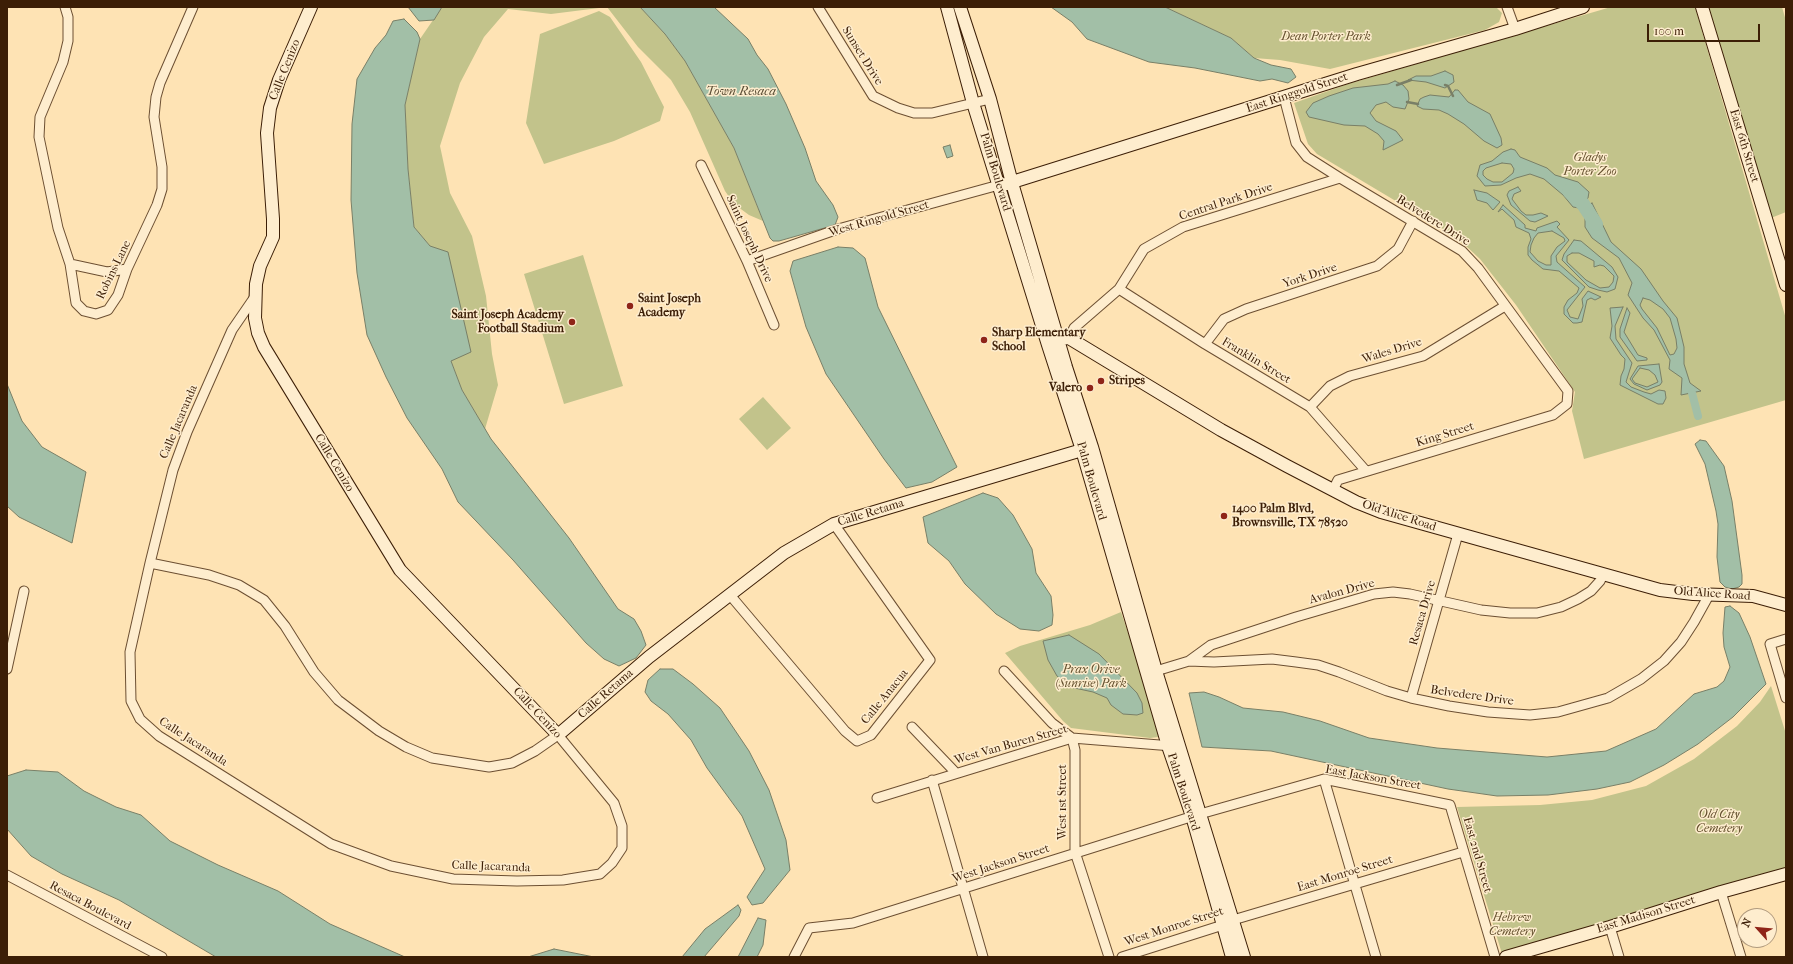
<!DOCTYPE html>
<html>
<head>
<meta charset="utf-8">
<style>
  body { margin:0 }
  #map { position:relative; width:1793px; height:964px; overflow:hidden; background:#fee3b4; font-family:"IM FELL French Canon",serif }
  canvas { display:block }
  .frame { position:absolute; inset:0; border:8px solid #3c1e06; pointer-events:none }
  .north { position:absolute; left:1737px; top:908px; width:40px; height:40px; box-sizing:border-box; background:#feedce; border:1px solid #b09a7e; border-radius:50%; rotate:297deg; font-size:11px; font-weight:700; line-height:16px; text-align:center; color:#3c1e06 }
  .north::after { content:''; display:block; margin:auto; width:14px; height:18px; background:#8f2418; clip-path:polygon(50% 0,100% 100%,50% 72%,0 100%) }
  .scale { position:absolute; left:1647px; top:24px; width:113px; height:18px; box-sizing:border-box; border:2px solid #3c1e06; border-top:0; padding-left:5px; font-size:12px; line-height:14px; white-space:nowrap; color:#3c1e06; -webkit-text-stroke:3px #feedce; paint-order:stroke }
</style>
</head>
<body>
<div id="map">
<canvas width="1793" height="964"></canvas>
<div class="frame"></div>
<div class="north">N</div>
<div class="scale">100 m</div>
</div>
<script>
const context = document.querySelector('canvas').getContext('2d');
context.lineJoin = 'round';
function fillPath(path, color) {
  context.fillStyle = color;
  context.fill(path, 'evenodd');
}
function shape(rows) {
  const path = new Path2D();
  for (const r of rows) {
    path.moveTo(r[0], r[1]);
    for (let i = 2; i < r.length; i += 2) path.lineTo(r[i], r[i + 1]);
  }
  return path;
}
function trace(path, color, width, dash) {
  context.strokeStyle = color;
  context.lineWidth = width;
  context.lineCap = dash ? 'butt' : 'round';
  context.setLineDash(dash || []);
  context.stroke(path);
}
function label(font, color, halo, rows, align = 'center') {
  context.font = font + ' "IM FELL French Canon",serif';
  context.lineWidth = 3;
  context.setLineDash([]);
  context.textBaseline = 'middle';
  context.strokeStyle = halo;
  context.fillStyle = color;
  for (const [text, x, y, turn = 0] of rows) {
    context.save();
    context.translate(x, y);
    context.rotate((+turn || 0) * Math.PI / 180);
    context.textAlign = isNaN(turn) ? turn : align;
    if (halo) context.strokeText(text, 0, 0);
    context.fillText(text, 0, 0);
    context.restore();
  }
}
const green = shape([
  [442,7,607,7,551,14,508,9,484,37,460,83,440,146,450,193,472,236,486,296,492,354,498,385,485,429,462,390,451,361,430,246,414,227,408,169,405,105,420,39],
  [607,7,640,7,665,34,685,61,734,148,763,221,749,215,734,204,725,191,690,112,671,80,638,47],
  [1165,7,1496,7,1502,13,1499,22,1485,30,1330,69,1280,60,1254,58,1231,38],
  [1611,7,1695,7,1786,319,1786,400,1584,459,1572,411,1575,392,1516,305,1480,259,1465,245,1446,231,1317,154,1308,144,1294,103,1348,84],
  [1708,7,1782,7,1786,21,1786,212,1771,218],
  [599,11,610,17,641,62,664,107,660,121,614,141,544,164,526,123,540,34],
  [583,255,623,386,564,404,524,274],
  [763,397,791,428,767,450,739,419],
  [1121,612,1161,730,1158,737,1150,738,1071,728,1063,721,1005,653,1020,646,1090,625],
  [1771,686,1786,734,1786,871,1503,957,1457,807,1540,805,1592,800,1646,786,1694,759,1737,726,1760,702]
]);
const water = shape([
  [408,7,442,7,434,20,419,21,408,7],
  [640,7,714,7,748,39,757,55,768,69,786,104,805,148,816,181,833,205,838,217,835,225,779,241,773,241,770,238,734,148,685,61,665,34,640,7],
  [1051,7,1165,7,1231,38,1254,58,1271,65,1291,69,1296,77,1288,83,1272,79,1260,81,1195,68,1149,62,1087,39,1072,22,1051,7],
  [404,19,417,32,420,39,405,105,408,169,414,227,430,246,448,252,471,352,451,361,462,390,491,439,569,538,618,609,634,619,641,631,646,645,636,658,619,666,604,659,586,643,513,560,458,502,442,469,407,418,386,377,367,335,357,273,351,200,352,124,357,79,375,48,386,35,393,21,404,19],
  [1445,71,1453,75,1454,82,1445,88,1426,82,1408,80,1416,76,1431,76,1445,71],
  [1395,81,1403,85,1408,91,1409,99,1405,109,1393,107,1386,102,1376,105,1370,113,1376,121,1396,131,1403,140,1383,150,1384,141,1378,134,1365,126,1344,125,1309,117,1306,112,1313,103,1329,96,1353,88,1388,84,1395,81],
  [1455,90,1458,90,1468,102,1490,114,1501,138,1502,145,1497,148,1484,141,1464,124,1448,114,1439,110,1423,109,1417,106,1420,99,1424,97,1430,95,1449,97,1455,90],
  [950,145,953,156,947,158,943,147,950,145],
  [1511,149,1515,150,1520,157,1547,168,1555,175,1578,182,1589,192,1588,198,1579,208,1573,207,1563,195,1544,179,1530,174,1516,178,1501,185,1485,186,1477,176,1480,165,1492,161,1503,152,1511,149],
  [1502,163,1511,164,1514,169,1513,173,1502,182,1493,182,1487,179,1483,175,1483,171,1486,168,1502,163],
  [1518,187,1521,191,1514,194,1512,199,1521,211,1526,215,1533,215,1541,213,1548,216,1535,222,1530,221,1511,205,1507,195,1509,191,1518,187],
  [1474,190,1487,193,1500,202,1493,210,1487,203,1477,200,1474,190],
  [1592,203,1611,242,1641,269,1663,301,1677,318,1684,347,1684,364,1690,383,1701,391,1681,395,1682,378,1669,369,1670,360,1654,330,1643,318,1628,295,1632,283,1619,258,1592,238,1585,227,1585,209,1592,203],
  [1643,298,1650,300,1663,309,1670,318,1676,339,1677,348,1674,354,1670,355,1669,353,1657,328,1642,309,1640,305,1643,298],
  [1503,205,1525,225,1525,228,1536,231,1537,228,1557,221,1560,224,1557,227,1569,240,1556,256,1557,262,1585,287,1567,310,1570,317,1578,319,1583,306,1582,299,1588,291,1601,297,1595,300,1591,298,1587,300,1582,322,1577,323,1573,323,1564,314,1564,307,1568,300,1577,293,1579,288,1559,271,1543,269,1532,260,1528,255,1528,247,1531,239,1529,233,1516,227,1514,220,1503,210,1502,209,1498,212,1503,205],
  [1552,231,1564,238,1565,241,1557,247,1551,256,1551,265,1546,265,1538,261,1530,252,1531,245,1534,238,1538,233,1552,231],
  [1574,240,1581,241,1612,267,1618,277,1615,289,1607,292,1598,290,1589,287,1562,260,1564,254,1574,240],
  [1572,253,1579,253,1594,261,1594,267,1600,265,1604,266,1614,276,1613,282,1609,287,1600,288,1586,280,1567,262,1567,256,1572,253],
  [838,247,853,248,865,258,878,307,957,467,932,482,906,488,884,459,826,374,806,327,790,271,793,261,838,247],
  [1623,307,1615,326,1616,339,1632,363,1626,382,1631,387,1644,392,1651,394,1659,390,1665,391,1666,398,1663,404,1658,404,1620,385,1621,376,1624,369,1625,359,1621,355,1610,338,1612,326,1610,308,1623,307],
  [1627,308,1630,313,1624,332,1638,355,1647,358,1647,360,1637,361,1620,337,1620,329,1627,308],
  [1659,364,1662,382,1660,385,1647,390,1634,384,1630,379,1638,366,1659,364],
  [1640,368,1649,370,1655,375,1658,382,1647,387,1635,383,1632,379,1640,368],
  [7,384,22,421,42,447,86,472,72,543,19,517,7,506,7,384],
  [1700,440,1706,441,1724,466,1732,501,1742,575,1742,584,1739,587,1732,589,1725,587,1720,582,1717,557,1718,524,1716,511,1705,464,1695,444,1700,440],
  [983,493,998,498,1013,515,1032,549,1036,573,1051,596,1053,615,1052,625,1039,631,1020,629,996,614,965,584,949,561,928,543,923,517,983,493],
  [1730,606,1739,613,1750,637,1766,684,1733,717,1698,744,1664,765,1630,782,1597,789,1548,795,1497,796,1448,789,1271,751,1202,747,1189,693,1204,692,1219,697,1243,708,1283,712,1320,721,1369,738,1437,748,1547,757,1606,751,1656,729,1694,694,1717,687,1724,681,1730,667,1724,647,1723,633,1725,607,1730,606],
  [1069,635,1099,654,1137,693,1142,703,1143,713,1137,715,1123,714,1111,705,1107,698,1093,692,1070,687,1057,676,1048,660,1043,641,1069,635],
  [660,669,673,669,693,684,720,708,749,751,769,790,786,840,790,870,763,903,752,905,747,897,765,869,742,816,707,768,691,740,668,714,651,701,645,692,648,680,660,669],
  [26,770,58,772,84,791,116,807,141,815,170,841,218,865,278,891,330,924,405,957,216,957,119,900,62,874,31,856,7,829,7,776,26,770],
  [738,905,741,910,739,916,704,957,682,957,705,929,738,905],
  [758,918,766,920,763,945,757,957,738,957,758,918],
  [554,949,594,957,528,957,554,949]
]);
const stream = shape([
  [1397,85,1411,80],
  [1445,85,1448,86,1453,96],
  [1407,102,1418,104]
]);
const canal = shape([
  [1692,393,1698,416]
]);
const river = shape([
  [1569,191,1583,204,1596,224]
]);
const street = shape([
  [65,7,68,17,68,41,63,62,40,117,39,137,58,228,70,264,76,303,84,311,96,314,108,310,118,295,127,269,157,205,162,189,162,167,154,117,156,97,160,83,193,7],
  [818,7,873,96,898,108,914,113,932,113,990,99],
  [1507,7,1515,29],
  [1284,97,1296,143,1307,157,1340,178,1462,251,1478,268,1568,391,1567,404,1553,415,1338,480,1333,490],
  [701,165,747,261,774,325],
  [747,261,838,229,999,185],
  [70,264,107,272,127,269],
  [1119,289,1205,344,1310,407,1366,471],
  [1069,338,1074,328,1119,289,1144,249,1183,227,1340,178],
  [1205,344,1224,319,1246,309,1377,266,1398,249,1413,221],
  [1310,407,1330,386,1350,376,1423,356,1505,306],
  [150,563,209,575,239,585,264,600,285,626,314,672,338,700,379,731,406,747,432,758,489,767,512,763,535,751,558,735,614,803,622,826,622,848,612,863,600,874,563,880,517,881,453,879,391,866,331,844,159,736,140,719,131,701,130,652,150,563,173,470,187,432,232,330,254,298],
  [730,595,845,731,857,741,871,735,930,660,834,524],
  [1786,639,1770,644,1786,698],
  [1189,661,1214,662,1272,659,1296,662,1318,665,1339,672,1387,691,1411,698,1449,706,1488,712,1530,715,1558,712,1608,698,1641,679,1664,661,1681,642,1694,622,1709,595],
  [7,669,24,591],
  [1004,671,1052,723,1072,738,1075,750,1075,852,1109,957],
  [1156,671,1189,661,1211,645,1296,617,1374,594,1393,592,1410,594,1481,610,1510,613,1537,613,1561,607,1578,599,1591,591,1600,581,1603,575],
  [1411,698,1458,534],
  [912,727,956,773],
  [1324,779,1376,957],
  [932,780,983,957],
  [877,798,1072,738,1172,746],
  [7,875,162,957],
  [1721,892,1741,957],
  [1610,927,1619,957],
  [794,957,809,928,853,923,1200,814,1324,779,1450,805,1495,957],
  [1122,957,1223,925,1233,920,1463,852]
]);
const secondary = shape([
  [311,7,279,80,270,108,267,133,273,219,273,237,260,266,256,284,255,318,258,333,264,347,400,570,558,735,649,657,784,553,834,524,1092,447],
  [947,7,973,103,1048,345,1082,450,1168,746,1192,816,1232,957],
  [960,7,990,99,1012,183,1066,367,1092,447,1156,671,1244,957],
  [1702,7,1786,285],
  [1006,184,1357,74,1515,29,1583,7],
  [1052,342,1058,339,1069,338,1221,430,1287,466,1356,502,1381,512,1660,590,1693,594,1753,596,1786,605],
  [1506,957,1610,927,1721,892,1786,874]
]);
const markers = [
  [630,306,4,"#8f2418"],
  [572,322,4,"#8f2418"],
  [984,340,4,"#8f2418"],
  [1101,381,4,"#8f2418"],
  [1090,388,4,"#8f2418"],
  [1224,516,4,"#8f2418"]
];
const parkNames = [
  ["Dean Porter Park",1326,37],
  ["Gladys",1590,158],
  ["Porter Zoo",1590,172],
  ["Prax Orive",1091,670],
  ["(Sunrise) Park",1091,684],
  ["Old City",1719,815],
  ["Cemetery",1719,829],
  ["Hebrew",1512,918],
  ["Cemetery",1512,932]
];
const streetNames = [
  ["Sunset Drive",862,56,58],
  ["Calle Cenizo",285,70,-68],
  ["East Ringgold Street",1297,93,-18],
  ["East 6th Street",1744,146,73],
  ["Palm Boulevard",995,172,73],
  ["Central Park Drive",1226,202,-18],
  ["West Ringold Street",879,219,-16],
  ["Belvedere Drive",1433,221,32],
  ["Saint Joseph Drive",749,239,65],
  ["Robins Lane",114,270,-64],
  ["York Drive",1310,276,-18],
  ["Wales Drive",1392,351,-17],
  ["Franklin Street",1256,361,31],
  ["Calle Jacaranda",179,422,-67],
  ["King Street",1445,435,-17],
  ["Calle Cenizo",334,463,59],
  ["Palm Boulevard",1091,481,74],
  ["Calle Retama",871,513,-17],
  ["Old Alice Road",1399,516,18],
  ["Avalon Drive",1342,592,-15],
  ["Old Alice Road",1712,594,4],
  ["Resaca Drive",1423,613,-74],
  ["Calle Retama",606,694,-41],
  ["Belvedere Drive",1472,696,8],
  ["Calle Anacua",885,697,-51],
  ["Calle Cenizo",537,713,47],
  ["Calle Jacaranda",193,742,33],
  ["West Van Buren Street",1011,745,-16],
  ["East Jackson Street",1373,778,10],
  ["Palm Boulevard",1183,792,72],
  ["West 1st Street",1063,802,-90],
  ["East 2nd Street",1477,855,74],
  ["West Jackson Street",1001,864,-18],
  ["Calle Jacaranda",491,867,2],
  ["East Monroe Street",1345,874,-17],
  ["Resaca Boulevard",90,906,28],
  ["East Madison Street",1646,915,-17],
  ["West Monroe Street",1174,927,-18]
];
const poiNames = [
  ["Saint Joseph",638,299],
  ["Academy",638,313],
  ["Saint Joseph Academy",564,315,"right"],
  ["Football Stadium",564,329,"right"],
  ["Sharp Elementary",992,333],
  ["School",992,347],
  ["Stripes",1109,381],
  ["Valero",1082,388,"right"],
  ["1400 Palm Blvd,",1232,509],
  ["Brownsville, TX 78520",1232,523]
];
const waterNames = [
  ["Town Resaca",741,92]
];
fillPath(green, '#c2c38b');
fillPath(water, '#a2bfa7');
trace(water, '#797f67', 1);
trace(stream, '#797f67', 2.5);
trace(canal, '#a2bfa7', 8);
trace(river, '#a2bfa7', 14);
trace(street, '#6c4f32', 11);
trace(secondary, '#3c1e06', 14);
trace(street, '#feedce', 9);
trace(secondary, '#feedce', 12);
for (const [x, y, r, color] of markers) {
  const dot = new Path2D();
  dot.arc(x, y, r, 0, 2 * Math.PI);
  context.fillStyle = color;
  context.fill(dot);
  trace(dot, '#feedce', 1.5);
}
label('italic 12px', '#64502e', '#feedce', parkNames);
label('12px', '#3c1e06', '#feedce', streetNames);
label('bold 12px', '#3c1e06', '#feedce', poiNames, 'left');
label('italic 13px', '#5b4e36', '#feedce', waterNames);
</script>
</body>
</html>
